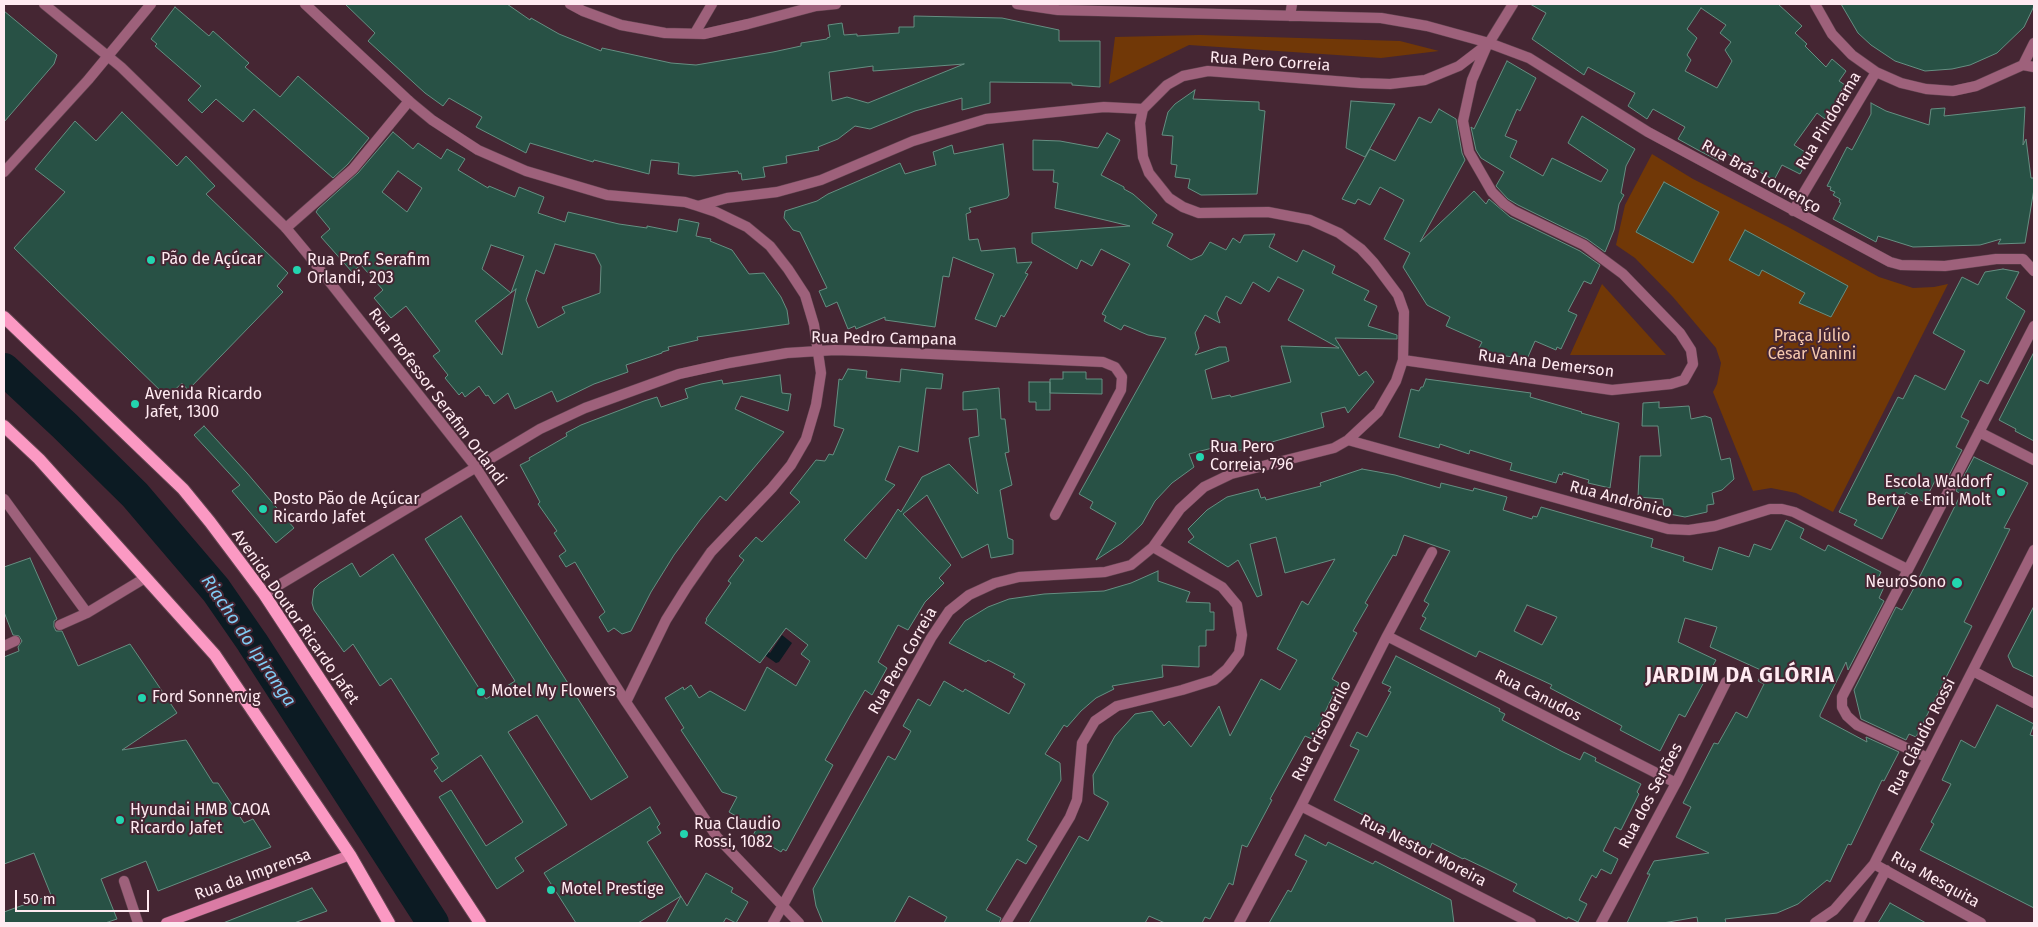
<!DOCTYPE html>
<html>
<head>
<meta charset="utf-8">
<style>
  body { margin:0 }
  #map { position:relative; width:2038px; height:927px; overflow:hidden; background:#452633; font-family:"Fira Sans",sans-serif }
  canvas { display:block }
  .frame { position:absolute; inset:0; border:5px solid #ffeaf1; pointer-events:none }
  .scale { position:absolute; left:15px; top:890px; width:134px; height:22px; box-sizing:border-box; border:2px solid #ffeaf1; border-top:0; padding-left:6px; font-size:15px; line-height:18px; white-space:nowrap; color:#ffeaf1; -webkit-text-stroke:4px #452633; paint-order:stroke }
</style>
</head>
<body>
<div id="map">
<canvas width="2038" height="927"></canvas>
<div class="frame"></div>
<div class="scale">50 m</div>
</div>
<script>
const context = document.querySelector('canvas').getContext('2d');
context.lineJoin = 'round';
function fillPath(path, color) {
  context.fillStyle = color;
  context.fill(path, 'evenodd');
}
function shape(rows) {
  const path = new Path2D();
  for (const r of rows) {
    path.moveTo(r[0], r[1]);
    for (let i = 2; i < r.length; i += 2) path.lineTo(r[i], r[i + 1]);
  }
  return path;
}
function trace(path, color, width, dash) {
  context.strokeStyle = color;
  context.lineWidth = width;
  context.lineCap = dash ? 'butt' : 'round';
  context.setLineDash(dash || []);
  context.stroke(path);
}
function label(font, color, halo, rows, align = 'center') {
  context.font = font + ' "Fira Sans",sans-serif';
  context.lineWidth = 4;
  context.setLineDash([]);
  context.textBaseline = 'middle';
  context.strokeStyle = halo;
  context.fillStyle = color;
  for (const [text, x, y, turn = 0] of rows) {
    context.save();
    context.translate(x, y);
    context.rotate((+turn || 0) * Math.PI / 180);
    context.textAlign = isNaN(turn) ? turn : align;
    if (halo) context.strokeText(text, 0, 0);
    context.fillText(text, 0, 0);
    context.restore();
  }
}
const green = shape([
  [1200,35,1400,41,1439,51,1381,58,1189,45,1109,84,1115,37],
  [1652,154,1693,179,1788,227,1879,277,1913,288,1934,287,1948,284,1833,512,1796,493,1771,488,1753,491,1713,392,1717,384,1721,363,1716,348,1673,297,1635,258,1616,245,1625,205],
  [1602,284,1666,355,1570,355]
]);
const water = shape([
  [782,635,792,643,779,662,776,663,763,654,765,649,770,653]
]);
const river = shape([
  [4,369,65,426,135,495,216,590,252,642,433,923]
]);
const building = shape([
  [345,4,507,4,530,20,531,18,559,34,601,51,602,48,671,63,696,65,773,52,801,46,801,43,827,39,827,38,830,37,828,25,842,23,844,35,857,34,857,36,899,33,899,27,914,27,914,16,1002,18,1059,30,1059,41,1100,41,1100,87,1072,85,1072,83,990,82,990,103,962,110,962,98,915,111,870,129,855,126,838,139,818,147,819,150,786,156,787,163,763,167,765,177,742,180,741,173,739,174,738,171,694,176,678,174,679,163,651,160,649,174,594,160,593,162,530,143,526,153,476,127,482,117,449,98,443,106,425,93,368,41,375,33,345,4],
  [964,64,868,103,847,97,832,101,829,72,873,66,873,71,964,64],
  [1530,4,1778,4,1802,26,1795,33,1807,44,1805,46,1826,67,1832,59,1846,71,1839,81,1845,85,1835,101,1836,102,1825,119,1817,113,1794,145,1805,152,1804,154,1809,157,1800,174,1782,165,1774,180,1724,152,1719,161,1698,150,1678,139,1685,127,1653,109,1647,119,1628,106,1635,93,1588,67,1584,75,1532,39,1546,13,1530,4],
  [1701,8,1726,25,1720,33,1731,42,1725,50,1732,61,1717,88,1685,71,1691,60,1687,55,1697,38,1687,29,1701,8],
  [1841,4,2034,4,2034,6,2024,27,1997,53,1970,65,1952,69,1925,71,1895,61,1871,45,1858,33,1841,4],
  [175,7,209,36,213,31,249,63,245,67,280,97,298,76,369,138,348,164,333,178,254,109,243,122,216,99,202,113,188,100,201,86,155,46,157,44,151,39,175,7],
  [4,11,57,55,54,64,4,122,4,11],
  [1507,61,1536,78,1520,111,1517,109,1505,136,1517,141,1510,157,1543,176,1552,158,1601,182,1608,170,1568,143,1582,116,1635,149,1626,166,1621,193,1624,195,1619,204,1614,230,1605,252,1587,239,1518,205,1508,199,1496,186,1504,172,1481,158,1476,150,1471,127,1474,129,1507,61],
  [1195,90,1193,99,1259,102,1259,110,1265,111,1257,194,1201,195,1188,188,1190,179,1175,177,1177,165,1171,164,1173,136,1162,135,1168,112,1175,104,1195,90],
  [1351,101,1395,104,1365,157,1346,148,1351,101],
  [1871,103,1886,111,1929,125,1931,109,1945,108,1944,116,2025,107,2023,145,2026,139,2031,178,2034,178,2034,189,2025,243,1998,244,2001,239,1980,245,1913,247,1878,236,1876,242,1833,219,1841,203,1839,202,1840,199,1833,195,1835,192,1830,190,1831,187,1827,186,1847,147,1852,150,1871,114,1871,103],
  [1439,109,1456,119,1462,153,1465,160,1420,242,1474,191,1486,204,1489,199,1510,217,1580,251,1600,265,1591,284,1584,281,1568,311,1577,315,1561,349,1557,347,1556,350,1535,341,1527,359,1485,353,1487,351,1479,348,1482,342,1446,326,1450,317,1427,305,1403,267,1410,253,1384,239,1404,200,1380,187,1370,205,1358,199,1355,204,1342,199,1370,149,1395,161,1419,117,1431,123,1439,109],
  [122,112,177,166,186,156,215,186,206,194,288,273,277,286,283,292,188,390,182,383,167,397,14,248,65,192,35,169,75,121,96,141,122,112],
  [393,132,413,149,418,143,441,159,447,149,465,159,458,170,488,188,489,186,515,197,519,187,544,197,538,213,565,222,568,212,619,224,647,228,647,226,677,232,679,219,699,223,696,236,711,239,710,241,732,250,749,274,764,273,781,297,787,310,789,324,697,337,698,340,668,347,669,350,662,352,662,353,626,365,628,372,594,384,557,402,552,391,515,409,508,393,494,404,488,395,486,396,479,386,465,397,462,392,459,395,445,378,448,375,433,356,440,351,406,306,391,318,374,298,383,290,361,265,352,272,321,237,330,229,316,212,318,209,358,173,393,132],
  [398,171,422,188,407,212,382,192,398,171],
  [555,244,595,254,601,266,600,293,562,307,565,313,538,328,526,300,536,270,544,274,555,244],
  [491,245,524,256,511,293,482,269,491,245],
  [516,289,502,355,475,321,516,289],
  [1107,133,1120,140,1101,175,1124,187,1124,189,1133,194,1157,215,1152,223,1173,234,1167,246,1191,260,1202,255,1210,242,1226,250,1233,238,1240,243,1244,235,1275,234,1269,247,1297,262,1303,250,1335,266,1332,273,1369,291,1364,300,1377,306,1368,326,1397,335,1397,339,1335,338,1359,376,1366,371,1374,382,1348,413,1345,407,1321,413,1324,427,1251,448,1226,453,1224,445,1189,454,1194,467,1172,483,1155,501,1142,524,1122,543,1096,560,1116,523,1090,508,1093,502,1079,494,1166,338,1148,335,1124,325,1121,330,1104,321,1106,316,1102,314,1130,264,1101,249,1092,266,1081,260,1077,269,1032,243,1032,233,1130,226,1055,208,1058,183,1053,182,1054,170,1033,170,1033,140,1060,141,1098,148,1107,133],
  [1278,277,1304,290,1288,320,1339,348,1281,346,1291,382,1231,397,1230,395,1212,399,1205,370,1229,361,1226,347,1219,347,1195,355,1199,348,1195,333,1205,315,1220,323,1217,313,1226,296,1241,304,1253,282,1269,292,1278,277],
  [1003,144,1009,195,1007,198,969,208,971,212,966,214,969,240,978,239,981,251,1015,248,1017,263,1032,262,1025,273,1028,274,1004,317,1001,315,996,327,975,319,994,274,953,257,949,277,943,276,935,327,885,320,885,317,856,329,855,326,848,329,837,302,826,307,819,291,827,288,800,232,793,230,784,218,785,211,817,201,828,194,900,163,905,174,936,165,933,152,952,145,954,154,1003,144],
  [1664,182,1719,212,1693,263,1636,232,1664,182],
  [1745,230,1848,286,1831,317,1799,303,1805,293,1762,270,1759,276,1729,260,1745,230],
  [2003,269,2019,272,2006,298,2025,311,1988,384,1980,380,1961,417,1969,421,1956,447,1962,450,1944,485,1935,481,1924,502,1906,492,1882,539,1854,525,1857,520,1839,512,1898,397,1903,399,1915,375,1945,390,1965,351,1933,333,1962,277,1978,285,1985,272,2003,269],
  [2034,352,2034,441,2015,431,2016,429,1999,420,2034,352],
  [848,369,867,371,866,378,900,382,901,369,943,374,941,389,926,388,918,452,899,446,885,480,895,485,844,540,866,559,898,509,901,512,922,477,949,464,978,494,969,438,979,436,977,409,963,410,963,392,999,388,1001,419,1005,419,1009,452,1005,453,1012,485,1000,490,1008,538,1013,540,1013,554,991,558,988,544,962,558,927,495,903,514,951,565,939,578,944,583,925,602,908,630,898,625,878,662,887,668,872,695,865,690,851,714,825,760,833,765,786,851,783,849,781,852,753,835,757,828,729,812,737,797,722,792,681,730,684,728,665,698,683,687,684,690,691,685,699,698,710,691,745,711,767,667,796,686,810,661,801,654,808,645,786,628,760,663,705,623,707,620,706,619,731,583,728,581,744,560,739,556,756,537,762,542,800,502,790,493,816,460,825,461,829,454,833,455,844,429,834,426,839,379,842,380,848,369],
  [1063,372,1086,372,1086,379,1102,379,1102,394,1050,393,1050,379,1063,379,1063,372],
  [780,375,782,393,791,394,788,411,741,396,735,409,784,432,726,501,720,496,700,520,674,555,651,592,631,631,622,634,614,628,608,632,599,617,605,612,575,562,566,567,559,556,566,551,554,533,557,531,538,504,540,502,520,465,530,460,529,458,567,436,566,433,581,425,644,401,657,397,661,407,688,398,685,389,701,384,722,380,723,384,780,375],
  [1426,379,1531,393,1530,397,1582,412,1581,413,1619,423,1610,488,1588,483,1589,480,1563,472,1562,475,1559,474,1556,483,1510,470,1512,463,1470,450,1469,454,1440,444,1439,448,1399,437,1411,389,1419,391,1421,387,1423,387,1426,379],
  [1029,382,1050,382,1050,410,1036,410,1036,402,1029,402,1029,382],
  [1659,402,1659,408,1689,406,1691,419,1705,416,1711,418,1721,460,1730,458,1734,479,1722,490,1712,493,1714,504,1707,505,1707,512,1685,517,1664,513,1663,499,1638,497,1640,456,1661,456,1658,426,1642,426,1643,403,1659,402],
  [204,426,247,473,294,528,276,543,232,491,240,485,194,435,204,426],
  [1974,457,2028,483,2004,528,2010,529,1964,622,1972,626,1916,737,1909,734,1906,740,1861,719,1854,690,1896,607,1902,610,1915,586,1961,494,1956,491,1974,457],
  [1362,469,1395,475,1440,488,1441,483,1473,491,1474,488,1507,497,1503,510,1532,519,1533,516,1537,517,1541,507,1653,539,1651,547,1684,557,1683,561,1712,570,1719,547,1749,557,1754,544,1771,550,1786,520,1804,529,1800,538,1825,551,1828,545,1881,572,1876,583,1884,587,1879,598,1884,601,1848,670,1846,662,1820,715,1820,717,1867,742,1866,737,1899,752,1884,781,1882,780,1851,845,1848,844,1830,882,1827,880,1798,904,1777,913,1725,919,1726,923,1698,923,1697,917,1663,923,1627,923,1650,874,1647,874,1654,861,1709,853,1676,837,1691,807,1683,803,1714,743,1718,744,1736,712,1747,718,1764,684,1758,681,1763,671,1710,647,1717,627,1685,618,1678,642,1716,660,1685,717,1679,714,1660,751,1620,730,1622,726,1550,688,1552,685,1479,651,1476,657,1420,629,1426,618,1422,616,1429,604,1424,601,1450,551,1404,535,1396,556,1393,555,1365,603,1368,605,1353,631,1357,633,1332,679,1339,683,1312,739,1305,736,1270,799,1272,800,1247,847,1242,845,1233,885,1229,883,1210,919,1205,917,1202,923,1165,923,1149,916,1145,923,1029,923,1079,836,1088,841,1108,804,1108,802,1094,794,1093,775,1115,736,1135,714,1152,711,1164,726,1169,721,1191,747,1219,706,1230,736,1261,679,1280,690,1297,660,1277,649,1302,601,1308,605,1335,559,1285,573,1276,537,1250,544,1262,595,1257,597,1238,560,1228,567,1188,542,1194,537,1188,529,1207,510,1227,497,1258,489,1261,498,1265,497,1266,500,1321,486,1320,483,1362,469],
  [1527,605,1557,617,1542,645,1514,631,1527,605],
  [461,516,628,777,591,800,537,715,508,732,567,825,515,858,524,871,497,889,439,797,451,790,486,846,523,822,481,755,442,782,434,771,438,768,431,759,439,754,391,678,380,686,353,644,344,652,314,610,312,603,314,589,320,583,352,563,360,577,393,554,486,699,515,681,425,539,461,516],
  [30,558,57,619,54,621,54,627,56,631,62,631,78,666,130,644,177,713,122,750,186,740,213,783,218,783,244,823,253,819,271,847,158,891,146,861,101,879,117,919,105,923,4,923,4,912,51,895,34,853,4,864,4,657,19,651,18,647,22,641,19,636,13,635,4,612,4,567,30,558],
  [1158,571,1158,581,1190,592,1186,602,1210,603,1210,612,1214,612,1214,630,1206,630,1206,646,1199,646,1199,667,1162,665,1163,677,1112,686,1114,689,1096,698,1081,711,1067,727,1064,725,1045,754,1060,763,1061,780,1027,840,1037,846,1026,864,1017,859,986,910,1001,918,999,923,944,923,947,917,909,896,894,923,823,923,816,906,813,889,888,756,895,760,911,731,903,726,918,699,930,706,944,681,963,692,965,689,1009,714,1025,684,1013,677,1015,674,988,660,986,662,949,643,965,621,988,607,1009,599,1044,594,1104,591,1131,583,1158,571],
  [2034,606,2034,677,2013,667,2008,656,2034,606],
  [1396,656,1500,709,1499,711,1505,714,1502,720,1563,752,1580,760,1584,752,1596,758,1595,761,1641,784,1637,792,1639,794,1621,830,1615,827,1603,851,1618,859,1611,874,1601,869,1596,878,1592,875,1579,900,1587,904,1578,922,1568,917,1567,919,1513,891,1517,884,1487,869,1464,858,1463,859,1432,843,1428,853,1363,819,1365,816,1334,800,1359,750,1350,746,1357,732,1367,737,1391,692,1388,691,1391,687,1382,683,1396,656],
  [1997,705,2034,724,2030,735,2034,736,2034,908,1920,850,1934,824,1931,822,1951,784,1942,780,1961,740,1975,748,1997,705],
  [650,807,660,824,657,827,661,833,647,842,687,906,706,873,733,888,731,892,748,902,736,923,726,918,723,923,666,923,681,896,638,923,576,923,544,873,650,807],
  [1305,835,1326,846,1328,842,1373,864,1375,861,1451,900,1454,923,1269,923,1288,890,1291,892,1307,861,1295,855,1305,835],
  [312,888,327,911,294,923,223,923,312,888],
  [1890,903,1926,923,1878,923,1890,903]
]);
const lane = shape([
  [286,228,353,169,409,101],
  [4,499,87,613,145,578],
  [60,625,87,613],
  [4,646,15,641],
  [124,881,138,923]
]);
const street = shape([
  [44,4,121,67,286,228,306,252,475,466,626,702,717,837,799,923],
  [305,4,409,101,432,120,478,150,526,171,607,195,685,202,698,206,727,198,777,192,821,180,913,141,986,119,1104,107,1143,109],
  [570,4,583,11,621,25,665,33,704,34,748,24,816,6,836,4],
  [1017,4,1058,10,1381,18,1427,26,1489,43,1529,58,1648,132,1890,262,1901,265,1945,266,1996,259,2023,259,2034,271],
  [1815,4,1832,34,1852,55,1876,72,1901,83,1926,89,1953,91,1976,86,2023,65,2034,67],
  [1290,16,1292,4],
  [695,33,712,4],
  [2023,65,2034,43],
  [4,172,88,80,151,4],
  [1793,211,1876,72],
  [1403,360,1612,390,1671,384,1684,380,1693,364,1691,350,1680,333,1623,274,1584,245,1514,211,1504,204,1492,192,1469,152,1463,121,1472,80,1488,43],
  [1979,432,2034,460],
  [1348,440,1668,529,1689,530,1715,526,1770,509,1782,509,1794,512,1907,569],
  [264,594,540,429,585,408,679,374,729,363,787,353,835,350,866,351,1103,362,1115,367,1122,377,1121,390,1055,515],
  [1387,636,1676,783],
  [1973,671,2034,703],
  [626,702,666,620,686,588,711,552,772,488,791,465,806,439,816,405,821,373,814,325,805,295,788,269,770,246,747,227,716,212,698,206],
  [1928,758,1857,725,1847,716,1842,707,1842,697,2034,326],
  [1301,806,1531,923],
  [1874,864,1981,923],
  [773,923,931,638,949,611,969,595,995,583,1019,577,1105,572,1131,565,1153,547,1180,509,1204,487,1231,474,1334,448,1348,440,1378,412,1396,381,1403,360,1404,312,1398,295,1374,263,1361,249,1339,233,1310,220,1268,212,1199,213,1183,207,1169,198,1149,173,1143,157,1140,123,1143,109,1167,85,1183,76,1208,71,1360,83,1390,84,1425,80,1459,66,1489,43,1513,4],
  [1006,923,1070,817,1077,800,1082,743,1095,721,1117,706,1182,690,1214,680,1227,669,1239,653,1242,635,1237,605,1222,587,1153,547],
  [1239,923,1301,806,1387,636,1432,552],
  [1601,923,1676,783,1726,682],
  [1815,923,1834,910,1874,864,2034,550],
  [1858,923,1886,870]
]);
const secondary = shape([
  [166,923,350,855]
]);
const primary = shape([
  [4,317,183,489,210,522,264,594,480,923],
  [4,426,39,459,215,655,350,855,389,923]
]);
const markers = [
  [151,260,5,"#23d5af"],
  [297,270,5,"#23d5af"],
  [135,404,5,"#23d5af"],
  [1200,457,5,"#23d5af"],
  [2001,492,5,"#23d5af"],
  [263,509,5,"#23d5af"],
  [1957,583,6,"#23d5af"],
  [481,692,5,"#23d5af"],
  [142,698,5,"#23d5af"],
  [120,820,5,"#23d5af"],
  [684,834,5,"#23d5af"],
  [551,890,5,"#23d5af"]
];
const streetNames = [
  ["Rua Pero Correia",1270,62,4],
  ["Rua Pindorama",1829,121,-59],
  ["Rua Brás Lourenço",1761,177,29],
  ["Rua Pedro Campana",884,339,1],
  ["Rua Ana Demerson",1546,364,7],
  ["Rua Professor Serafim Orlandi",437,397,53],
  ["Rua Andrônico",1621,500,15],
  ["Avenida Doutor Ricardo Jafet",295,617,55],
  ["Rua Pero Correia",903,661,-60],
  ["Rua Canudos",1538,696,27],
  ["Rua Crisoberilo",1322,731,-63],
  ["Rua Cláudio Rossi",1922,737,-63],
  ["Rua dos Sertões",1651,796,-62],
  ["Rua Nestor Moreira",1423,851,27],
  ["Rua da Imprensa",253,875,-20],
  ["Rua Mesquita",1935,880,29]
];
const poiNames = [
  ["Pão de Açúcar",161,260],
  ["Rua Prof. Serafim",307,261],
  ["Orlandi, 203",307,279],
  ["Avenida Ricardo",145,395],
  ["Jafet, 1300",145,413],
  ["Rua Pero",1210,448],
  ["Correia, 796",1210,466],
  ["Escola Waldorf",1991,483,"right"],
  ["Berta e Emil Molt",1991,501,"right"],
  ["Posto Pão de Açúcar",273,500],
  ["Ricardo Jafet",273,518],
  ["NeuroSono",1946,583,"right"],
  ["Motel My Flowers",491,692],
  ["Ford Sonnervig",152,698],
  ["Hyundai HMB CAOA",130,811],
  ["Ricardo Jafet",130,829],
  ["Rua Claudio",694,825],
  ["Rossi, 1082",694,843],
  ["Motel Prestige",561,890]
];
const parkNames = [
  ["Praça Júlio",1812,337],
  ["César Vanini",1812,355]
];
const waterNames = [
  ["Riacho do Ipiranga",248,641,56]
];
const districtNames = [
  ["JARDIM DA GLÓRIA",1740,676]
];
fillPath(green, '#713807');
fillPath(water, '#0c1b23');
trace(river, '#0c1b23', 32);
fillPath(building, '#285145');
trace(building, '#658f82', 1);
trace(lane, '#634551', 11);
trace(street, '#634551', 11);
trace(secondary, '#634551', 11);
trace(primary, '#634551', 14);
trace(lane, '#9e617b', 10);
trace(street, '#9e617b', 10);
trace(secondary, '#da7ba4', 10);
trace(primary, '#fb99c3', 12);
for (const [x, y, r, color] of markers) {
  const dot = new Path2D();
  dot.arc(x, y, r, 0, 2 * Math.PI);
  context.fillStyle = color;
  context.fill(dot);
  trace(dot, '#452633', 2);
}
label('16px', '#ffeaf1', '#452633', streetNames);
label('16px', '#ffeaf1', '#452633', poiNames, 'left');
label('16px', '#f7caaf', '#452633', parkNames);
label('italic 18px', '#81cdf5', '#452633', waterNames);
context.letterSpacing = '1px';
label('bold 21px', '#ffeaf1', '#452633', districtNames);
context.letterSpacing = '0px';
</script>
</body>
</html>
